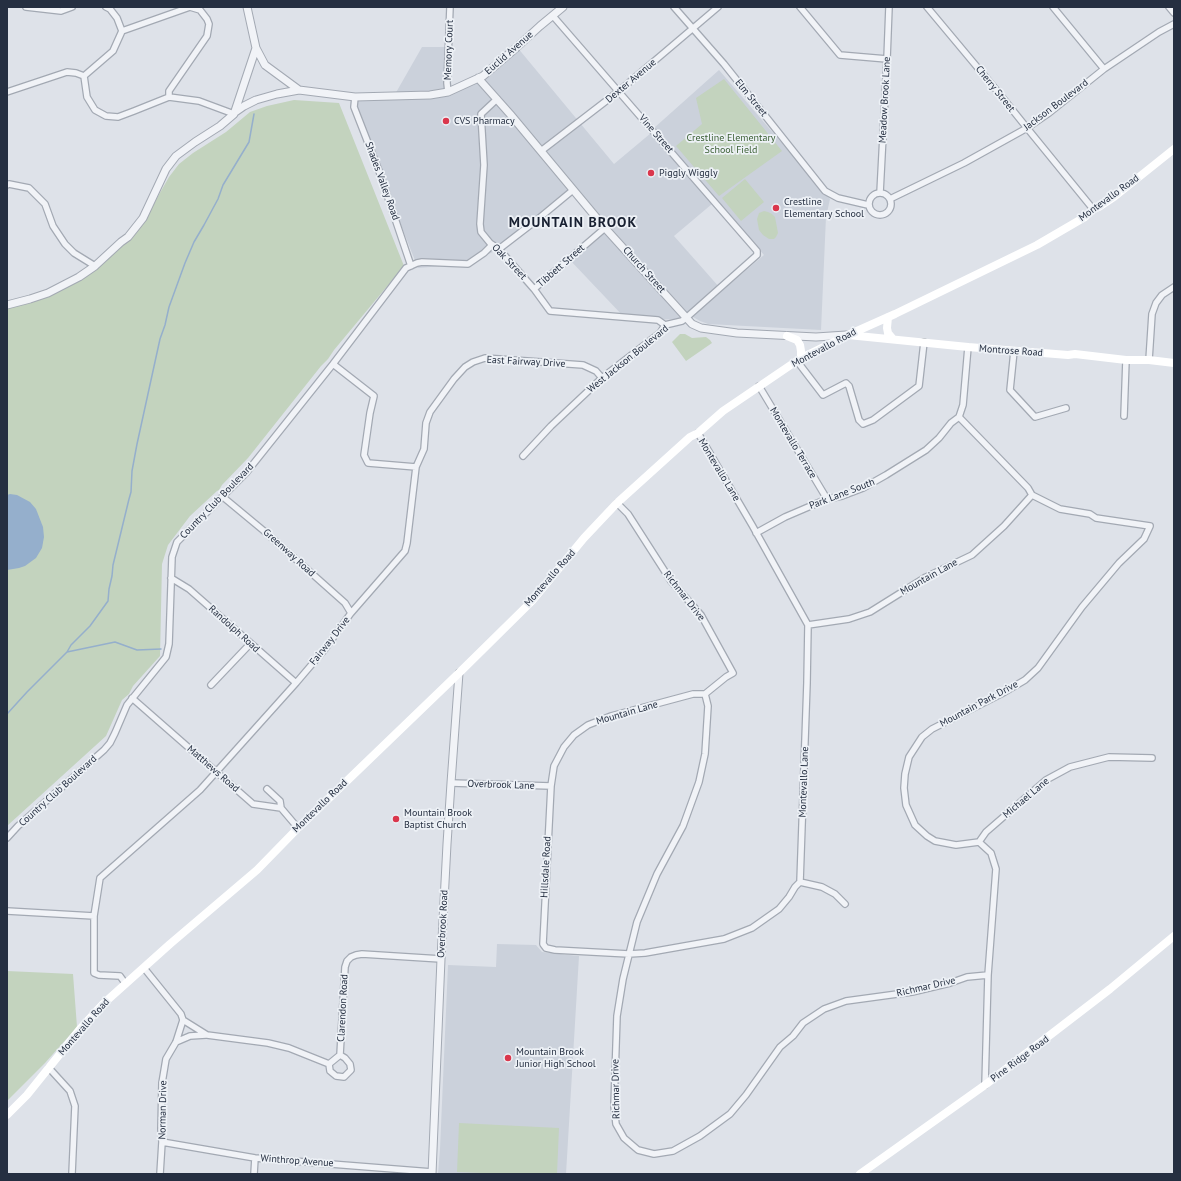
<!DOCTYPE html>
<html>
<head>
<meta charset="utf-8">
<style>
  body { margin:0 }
  #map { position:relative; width:1181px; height:1181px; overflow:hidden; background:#dee2e9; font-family:"PT Sans",sans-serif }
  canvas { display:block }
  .frame { position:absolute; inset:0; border:8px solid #252f41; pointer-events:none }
</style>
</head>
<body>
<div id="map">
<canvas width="1181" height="1181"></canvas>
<div class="frame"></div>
</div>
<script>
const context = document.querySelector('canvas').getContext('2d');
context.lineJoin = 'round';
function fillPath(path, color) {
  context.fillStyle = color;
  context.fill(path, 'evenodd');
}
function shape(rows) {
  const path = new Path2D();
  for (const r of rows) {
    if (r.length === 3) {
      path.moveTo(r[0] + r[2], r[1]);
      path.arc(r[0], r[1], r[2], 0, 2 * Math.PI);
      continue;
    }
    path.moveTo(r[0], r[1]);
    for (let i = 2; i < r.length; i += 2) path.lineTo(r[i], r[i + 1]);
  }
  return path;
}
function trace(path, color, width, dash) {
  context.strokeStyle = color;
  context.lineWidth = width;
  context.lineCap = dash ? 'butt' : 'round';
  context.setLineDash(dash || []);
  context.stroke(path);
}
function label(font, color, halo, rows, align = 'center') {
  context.font = font + ' "PT Sans",sans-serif';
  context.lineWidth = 3.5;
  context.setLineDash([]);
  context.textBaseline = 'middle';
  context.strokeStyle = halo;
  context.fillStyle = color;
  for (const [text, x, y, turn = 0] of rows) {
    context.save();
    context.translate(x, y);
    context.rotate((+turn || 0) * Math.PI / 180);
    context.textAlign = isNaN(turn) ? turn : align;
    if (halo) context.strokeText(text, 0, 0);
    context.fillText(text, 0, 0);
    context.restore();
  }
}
const built = shape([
  [422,47,448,47,448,92,487,72,517,47,614,164,651,133,712,204,674,236,720,288,686,318,658,320,624,317,569,259,605,228,573,190,499,249,468,264,418,268,354,107,355,97,394,96],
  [719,70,830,199,826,217,821,330,708,324,700,321,693,317,705,305,764,255,654,128],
  [497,944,536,945,542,952,579,956,566,1174,438,1174,440,1149,448,965,496,967]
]);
const green = shape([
  [724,79,782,151,719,196,676,146,702,124,696,98],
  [294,100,339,103,404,266,334,350,328,359,321,366,248,458,222,485,219,490,217,491,190,516,168,545,162,564,160,656,133,686,129,694,122,700,106,736,7,826,7,307,80,279,145,219,169,177,179,164,193,153,226,132,250,112,267,106],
  [745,179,764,202,741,221,722,198],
  [764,211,768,212,772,214,775,217,778,233,776,237,774,239,769,239,763,235,759,230,757,219,759,213],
  [680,334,685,334,692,338,706,337,710,340,712,343,686,361,672,342],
  [7,971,73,974,77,1027,45,1063,7,1101],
  [459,1123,559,1128,557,1174,504,1174,457,1172]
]);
const water = shape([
  [10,494,17,495,30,502,36,509,43,527,44,537,42,548,36,558,25,566,19,568,7,570,7,495]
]);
const stream = shape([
  [67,652,115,642,137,650,161,649],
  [7,714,27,692,67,652,71,645,90,626,108,601,109,589,112,576,113,565,129,499,131,492,132,471,137,444,160,339,165,325,169,307,185,263,194,242,204,225,218,199,223,185,249,142,254,114]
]);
const minor = shape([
  [26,7,61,11,72,7],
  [106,7,110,9,117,18,122,31,113,51,84,76,87,97,95,110,106,116,118,117,134,111,169,97,199,101,234,114],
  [674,7,724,64,825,191,838,198,868,205],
  [800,7,840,55,887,59],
  [927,7,998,92,1027,128,1093,209],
  [1053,7,1104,69],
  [1169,7,1174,13],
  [122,31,190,7,200,10,207,19,209,24,207,36,169,91,169,97],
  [7,92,67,72,76,73,84,76],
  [448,92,447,83,450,7],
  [355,97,354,107,379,171,411,266],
  [497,99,481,114,484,165,480,224,481,232,490,243,499,249,534,289,550,311,658,320,665,325],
  [541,151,619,91,718,7],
  [7,185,9,184,29,188,45,204,53,226,65,244,74,253,95,266],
  [880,204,11],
  [880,193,887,59,889,7],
  [890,199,964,163,1027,128,1049,113,1104,69,1159,32,1174,24],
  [499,249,538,219,573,190],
  [534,289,605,228],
  [1014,351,1010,390,1035,417,1066,408],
  [1149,360,1152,314,1156,303,1162,295,1174,287],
  [797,361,823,395,846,383,849,386,859,420,863,424,873,420,919,386,924,342],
  [333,364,374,396,370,413,364,455,368,463,416,467],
  [759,386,827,499],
  [1124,416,1126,360],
  [959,417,1028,488,1032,495,1060,509,1090,514,1096,518,1150,526,1144,539,1119,563,1082,607,1038,668,1025,680,1001,694,932,729,922,737,909,757,905,774,904,788,906,805,915,825,927,836,935,841,956,845,979,842,991,853,996,869,988,975,985,1085],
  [959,417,963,405,968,347],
  [523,456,551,426,602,378,660,333,665,325,682,321,686,318,757,255,757,251,553,16],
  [223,497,264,531,345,603,351,613],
  [617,503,628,514,671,581,701,615,733,673,726,677,705,694,693,694,611,716,588,725,574,735,564,747,554,766,551,786,543,944,546,948,555,950,629,954,645,953,724,939,752,928,779,909,789,897,795,887,800,882,807,683,808,625,752,525,698,433],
  [756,533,785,517,827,499,842,496,863,488,886,475,926,450,939,438,951,423,959,417],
  [171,578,189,589,296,683],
  [808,625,849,619,870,612,926,577,972,555,1004,526,1032,495],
  [211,685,250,644],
  [705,694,708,706,705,754,699,782,683,826,657,874,637,922,623,979,617,1016,614,1106,616,1124,624,1138,638,1150,654,1154,673,1151,700,1136,730,1114,746,1095,780,1047,793,1036,803,1023,824,1009,846,1001,912,992,950,983,967,977,988,975],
  [132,698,253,804,281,808,298,828],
  [451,783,551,786],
  [267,789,280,801,281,808],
  [7,838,18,826,104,750,110,743,115,733,127,705,166,657,169,644,172,557,177,542,246,473,333,364,406,268,417,263,422,262,468,264,484,253,492,245],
  [979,842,986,832,1046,780,1070,767,1109,757,1152,758],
  [800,882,822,887,835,894,845,904],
  [7,911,94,916],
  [144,968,181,1014,183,1020,176,1042,166,1059,162,1083,161,1129,162,1142,160,1174],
  [125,983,120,976,99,975,94,973,94,916,100,878,200,790,296,683,325,649,351,613,405,551,407,543,416,467,424,449,426,423,430,412,454,379,465,367,473,362,485,358,583,365,596,371,602,378],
  [183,1020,207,1035,268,1043,289,1048,329,1064],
  [176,1042,190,1036,206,1035],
  [329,1064,340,1055,345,967,347,961,351,957,356,955,362,954,441,959],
  [329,1064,330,1071,336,1076,344,1077,351,1070,350,1064,345,1058,340,1055],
  [49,1068,70,1091,75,1106,72,1174],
  [162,1142,255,1158,432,1172],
  [254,1174,255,1158]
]);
const tertiary = shape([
  [247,7,256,48,265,65,299,90],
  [478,78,510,114,605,228,692,324,701,328,737,333,816,337,846,335],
  [234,113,244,106,256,100,277,94,299,90,355,97,430,95,448,92,483,76,517,47,540,26,563,7],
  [7,305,30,299,48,293,79,277,95,266,121,242,128,237,143,218,166,169,176,156,195,142,220,126,234,114,256,48],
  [432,1174,441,959,447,844,451,783,459,673]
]);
const secondary = shape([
  [888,317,887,328,888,333,893,339],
  [848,335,968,347,1068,355,1075,354,1126,360,1149,360,1174,363],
  [787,336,797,340,800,345,801,351,801,358],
  [7,1115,27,1095,80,1029,103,1004,170,944,257,870,298,828,459,673,532,601,584,538,617,503,690,437,698,433,723,411,801,358,848,335,895,314,1037,245,1085,217,1093,209,1099,207,1114,197,1174,149],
  [860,1174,985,1085,1110,989,1174,936]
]);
const markers = [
  [446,121,4,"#da364c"],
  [651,173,4,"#da364c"],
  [776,208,4,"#da364c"],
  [396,819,4,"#da364c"],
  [508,1058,4,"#da364c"]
];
const streetNames = [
  ["Memory Court",449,50,-88],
  ["Euclid Avenue",509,53,-41],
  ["Dexter Avenue",631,81,-40],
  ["Cherry Street",995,89,51],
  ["Elm Street",751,98,51],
  ["Meadow Brook Lane",885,100,-87],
  ["Jackson Boulevard",1056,105,-37],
  ["Vine Street",656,134,49],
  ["Shades Valley Road",382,181,70],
  ["Montevallo Road",1109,198,-36],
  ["Oak Street",509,262,46],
  ["Tibbett Street",561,266,-41],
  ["Church Street",644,270,48],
  ["Montevallo Road",824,348,-28],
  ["Montrose Road",1011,351,4],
  ["West Jackson Boulevard",628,359,-39],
  ["East Fairway Drive",526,362,3],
  ["Montevallo Terrace",793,443,59],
  ["Montevallo Lane",719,470,59],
  ["Park Lane South",842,494,-21],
  ["Country Club Boulevard",217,501,-46],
  ["Greenway Road",289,553,42],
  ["Mountain Lane",929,577,-29],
  ["Montevallo Road",550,578,-49],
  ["Richmar Drive",684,596,52],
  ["Randolph Road",234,629,42],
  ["Fairway Drive",330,641,-52],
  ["Mountain Park Drive",979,704,-28],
  ["Mountain Lane",627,713,-16],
  ["Matthews Road",213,769,41],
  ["Montevallo Lane",804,782,-88],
  ["Overbrook Lane",501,785,2],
  ["Country Club Boulevard",58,791,-42],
  ["Michael Lane",1026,798,-40],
  ["Montevallo Road",320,806,-44],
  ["Hillsdale Road",546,867,-87],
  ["Overbrook Road",443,924,-87],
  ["Richmar Drive",926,987,-13],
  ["Clarendon Road",343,1008,-87],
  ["Montevallo Road",84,1027,-49],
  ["Pine Ridge Road",1020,1059,-37],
  ["Richmar Drive",616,1089,-91],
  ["Norman Drive",163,1110,-89],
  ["Winthrop Avenue",297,1161,4]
];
const poiNames = [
  ["CVS Pharmacy",454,121],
  ["Piggly Wiggly",659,173],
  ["Crestline",784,202],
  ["Elementary School",784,214],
  ["Mountain Brook",404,813],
  ["Baptist Church",404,825],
  ["Mountain Brook",516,1052],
  ["Junior High School",516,1064]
];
const parkNames = [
  ["Crestline Elementary",731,138],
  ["School Field",731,150]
];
const districtNames = [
  ["MOUNTAIN BROOK",573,223]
];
fillPath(built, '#cbd1db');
fillPath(green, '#c3d3be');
fillPath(water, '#95afcc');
trace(stream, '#95afcc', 1.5);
trace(minor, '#a3a9b3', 8);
trace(tertiary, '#a3a9b3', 9);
trace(minor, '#f1f3f7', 5.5);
trace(tertiary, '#f1f3f7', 7);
trace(secondary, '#fff', 8);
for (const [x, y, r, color] of markers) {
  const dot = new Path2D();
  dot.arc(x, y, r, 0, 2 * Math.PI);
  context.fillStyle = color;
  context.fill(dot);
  trace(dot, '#edf1f6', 1.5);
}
label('10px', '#252f41', '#edf1f6', streetNames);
label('10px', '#252f41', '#edf1f6', poiNames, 'left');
label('10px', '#395e32', '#edf1f6', parkNames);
context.letterSpacing = '1px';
label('bold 14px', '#182031', '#edf1f6', districtNames);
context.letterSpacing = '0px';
</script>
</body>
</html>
